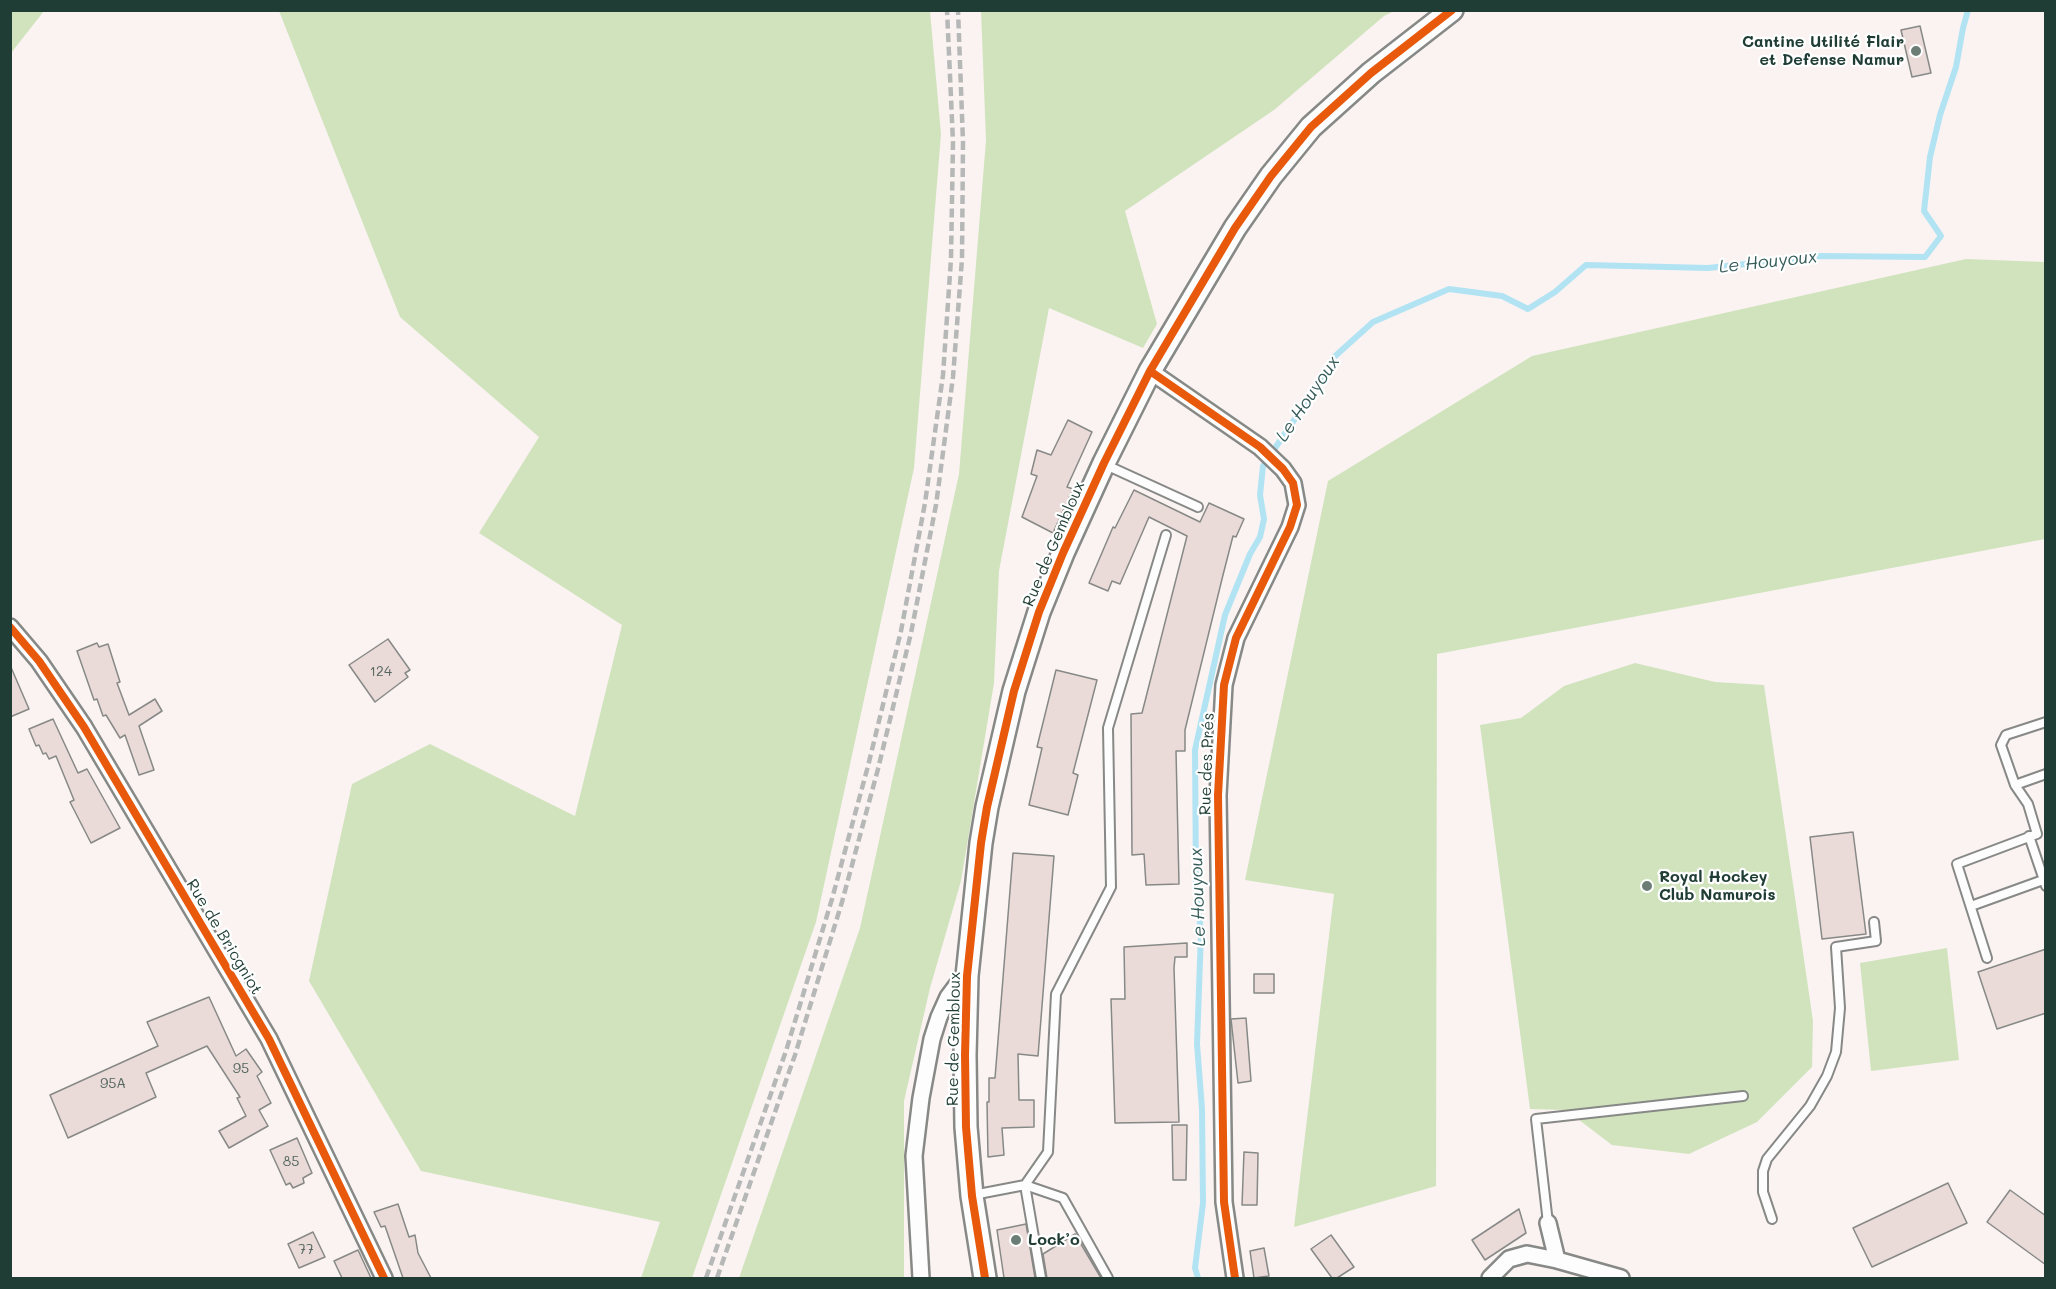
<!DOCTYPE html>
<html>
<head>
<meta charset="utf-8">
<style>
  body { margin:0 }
  #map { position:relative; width:2056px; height:1289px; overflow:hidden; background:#faf3f2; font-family:Mali,sans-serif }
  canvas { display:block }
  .frame { position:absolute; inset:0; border:12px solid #1f3d34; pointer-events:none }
</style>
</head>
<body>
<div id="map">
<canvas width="2056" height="1289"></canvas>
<div class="frame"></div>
</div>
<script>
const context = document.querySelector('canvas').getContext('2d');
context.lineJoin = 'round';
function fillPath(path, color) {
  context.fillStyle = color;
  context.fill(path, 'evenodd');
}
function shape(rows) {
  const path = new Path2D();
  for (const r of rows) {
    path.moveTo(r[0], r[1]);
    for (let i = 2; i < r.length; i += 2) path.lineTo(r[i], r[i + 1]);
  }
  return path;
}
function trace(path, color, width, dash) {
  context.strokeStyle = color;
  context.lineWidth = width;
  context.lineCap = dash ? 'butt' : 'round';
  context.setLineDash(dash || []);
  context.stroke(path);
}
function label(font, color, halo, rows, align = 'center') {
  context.font = font + ' Mali,sans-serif';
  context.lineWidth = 4.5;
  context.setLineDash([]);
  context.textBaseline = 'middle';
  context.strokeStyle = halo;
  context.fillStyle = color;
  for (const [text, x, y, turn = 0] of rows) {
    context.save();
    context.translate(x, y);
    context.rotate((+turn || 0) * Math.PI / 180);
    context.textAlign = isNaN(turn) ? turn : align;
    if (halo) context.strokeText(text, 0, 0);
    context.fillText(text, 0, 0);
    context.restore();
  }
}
const green = shape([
  [11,10,44,11,11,53,10,11],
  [279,11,930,11,941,134,914,468,816,922,692,1278,641,1278,660,1222,421,1171,309,981,352,784,430,744,575,816,622,625,479,533,539,437,400,317],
  [981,11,1394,11,1384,16,1274,110,1125,211,1157,324,1143,348,1049,308,999,571,994,683,961,881,930,988,904,1101,904,1278,739,1278,860,928,959,474,986,140],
  [1966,259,2045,262,2045,539,1437,654,1436,1186,1294,1227,1334,894,1245,880,1328,481,1532,356],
  [1635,663,1715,682,1764,685,1813,1021,1812,1067,1757,1122,1689,1154,1612,1145,1566,1110,1530,1109,1480,725,1521,718,1564,686],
  [1947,948,1959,1060,1871,1071,1860,963]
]);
const stream = shape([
  [1198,1278,1195,1268,1203,1203,1202,1109,1197,1044,1201,933,1196,884,1195,750,1225,615,1250,554,1260,537,1264,519,1260,495,1263,466,1321,380,1333,358,1373,322,1449,289,1502,296,1528,309,1555,292,1586,265,1708,268,1821,256,1925,257,1941,236,1924,211,1930,157,1940,115,1956,67,1963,28,1968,10]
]);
const building = shape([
  [1920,26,1931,73,1912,77,1901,30,1920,26],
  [1068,420,1092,432,1067,487,1073,489,1053,533,1022,517,1037,476,1031,474,1037,450,1051,455,1068,420],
  [1134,490,1200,522,1209,503,1244,519,1236,537,1233,536,1223,575,1185,730,1185,751,1176,751,1179,884,1146,885,1144,854,1132,855,1131,714,1142,713,1187,536,1149,517,1120,584,1112,581,1108,591,1089,583,1113,527,1115,528,1134,490],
  [388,639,410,670,405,673,408,677,375,702,349,665,388,639],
  [97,643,99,647,108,644,120,682,117,683,129,715,155,699,162,711,139,726,154,770,139,775,125,735,120,738,106,715,103,716,97,699,94,700,77,651,97,643],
  [10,665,29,709,10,717,10,665],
  [1056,670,1097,680,1073,773,1078,775,1068,815,1029,805,1042,748,1037,747,1056,670],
  [53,719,78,773,87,769,120,828,91,843,70,802,74,800,56,756,49,759,46,753,43,754,39,745,36,746,29,729,53,719],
  [1853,832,1866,934,1822,939,1810,837,1853,832],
  [1013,853,1054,856,1038,1056,1018,1054,1019,1100,1034,1100,1034,1127,1002,1128,1004,1155,988,1157,987,1102,989,1102,989,1078,995,1078,1013,853],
  [1187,943,1187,957,1175,957,1174,968,1179,1122,1115,1123,1111,999,1125,999,1124,947,1187,943],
  [2046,949,2046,1013,1997,1029,1978,972,2046,949],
  [1254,974,1274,974,1274,993,1254,993,1254,974],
  [209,997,236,1056,246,1049,262,1072,257,1076,271,1103,259,1110,268,1126,229,1148,219,1131,246,1116,237,1098,240,1097,207,1046,146,1073,156,1097,68,1138,50,1095,158,1046,147,1022,209,997],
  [1246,1018,1251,1081,1238,1083,1231,1019,1246,1018],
  [1172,1125,1187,1125,1186,1180,1173,1180,1172,1125],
  [297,1138,312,1173,303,1178,304,1183,293,1188,290,1183,286,1185,270,1150,297,1138],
  [1244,1152,1258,1153,1257,1205,1242,1205,1244,1152],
  [1948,1183,1967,1223,1872,1267,1853,1228,1948,1183],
  [2010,1190,2046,1216,2046,1265,1987,1222,2010,1190],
  [398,1204,409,1237,415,1235,418,1253,431,1278,403,1278,385,1226,381,1227,374,1212,398,1204],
  [1519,1209,1526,1233,1485,1260,1472,1240,1519,1209],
  [1026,1224,1035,1278,1004,1278,997,1230,1026,1224],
  [313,1232,325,1257,299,1268,288,1244,313,1232],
  [1075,1234,1101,1278,1047,1278,1043,1254,1075,1234],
  [1331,1235,1354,1267,1337,1278,1332,1278,1311,1249,1331,1235],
  [1264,1248,1269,1276,1254,1278,1250,1251,1264,1248],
  [358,1250,371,1278,342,1278,334,1261,358,1250]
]);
const service = shape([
  [1106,465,1198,507],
  [2015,785,2001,745,2006,735,2046,722],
  [2029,836,2046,886],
  [1971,906,2043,880],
  [1987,958,1957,864,2037,834,2028,804,2015,785,2046,774],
  [973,1195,1025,1185,1048,1152,1056,994,1111,887,1108,728,1166,535],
  [1772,1219,1763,1192,1763,1171,1767,1159,1810,1106,1827,1076,1836,1052,1840,1008,1836,947,1876,941,1874,922],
  [1548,1223,1536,1119,1743,1096],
  [1041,1278,1025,1185,1063,1198,1108,1278]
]);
const minor = shape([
  [1150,371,1260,447,1283,469,1293,483,1297,505,1290,527,1236,638,1224,685,1218,795,1224,1202,1235,1278],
  [10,627,39,661,84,727,269,1039,384,1278],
  [1548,1223,1557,1260,1621,1278],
  [921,1278,914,1156,921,1098,932,1039,939,1017,948,997,957,985,967,976],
  [1490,1278,1509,1259,1527,1254,1557,1260]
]);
const secondary = shape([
  [985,1278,972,1196,966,1127,965,1055,967,976,981,843,987,807,1014,691,1039,612,1063,553,1104,463,1150,371,1235,228,1271,176,1311,127,1371,73,1452,10]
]);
const rail = shape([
  [706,1278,786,1051,832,899,868,766,901,631,925,503,943,375,951,259,953,142,947,10],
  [717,1278,795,1055,842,902,878,769,911,633,936,505,953,377,962,259,963,142,958,10]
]);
const cycleway = shape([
  [1150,371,1260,447,1283,469,1293,483,1297,505,1290,527,1236,638,1224,685,1218,795,1224,1202,1235,1278],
  [10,627,39,661,84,727,269,1039,384,1278],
  [985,1278,972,1196,966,1127,965,1055,967,976,981,843,987,807,1014,691,1039,612,1063,553,1104,463,1150,371,1235,228,1271,176,1311,127,1371,73,1452,10]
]);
const markers = [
  [1916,51,6,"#6c7d76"],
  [1647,886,6,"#6c7d76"],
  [1016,1240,6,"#6c7d76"]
];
const numberNames = [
  ["124",381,672],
  ["95",241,1069],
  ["95A",113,1084],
  ["85",291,1162],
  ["77",306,1250]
];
const poiNames = [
  ["Cantine Utilité Flair",1904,42,"right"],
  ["et Defense Namur",1904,60,"right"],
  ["Royal Hockey",1659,877],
  ["Club Namurois",1659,895],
  ["Lock’o",1028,1240]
];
const streetNames = [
  ["Rue de Gembloux",1054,544,-67],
  ["Rue des Prés",1207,764,-88],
  ["Rue de Bricgniot",224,937,59],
  ["Rue de Gembloux",954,1039,-89]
];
const waterNames = [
  ["Le Houyoux",1768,262,-6],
  ["Le Houyoux",1308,399,-56],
  ["Le Houyoux",1198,897,-92]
];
fillPath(green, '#d1e3bd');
trace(stream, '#b2e3f3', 6);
fillPath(building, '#eadbd9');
trace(building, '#878987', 1.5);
trace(service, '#878987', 12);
trace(minor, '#878987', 20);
trace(secondary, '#878987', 26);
trace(service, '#fefdfd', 8);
trace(minor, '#fefdfd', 15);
trace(secondary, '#fefdfd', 21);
trace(rail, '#b5b8b6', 4.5, [9, 4.5]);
trace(cycleway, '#e8590c', 8);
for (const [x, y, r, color] of markers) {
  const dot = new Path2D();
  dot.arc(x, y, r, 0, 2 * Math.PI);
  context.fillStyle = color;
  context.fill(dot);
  trace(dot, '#fff', 2);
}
label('14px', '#52645d', null, numberNames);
label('bold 16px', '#1f3d34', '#fff', poiNames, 'left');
label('16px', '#1f3d34', '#fff', streetNames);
label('italic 18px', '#365d5a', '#fff', waterNames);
</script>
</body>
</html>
